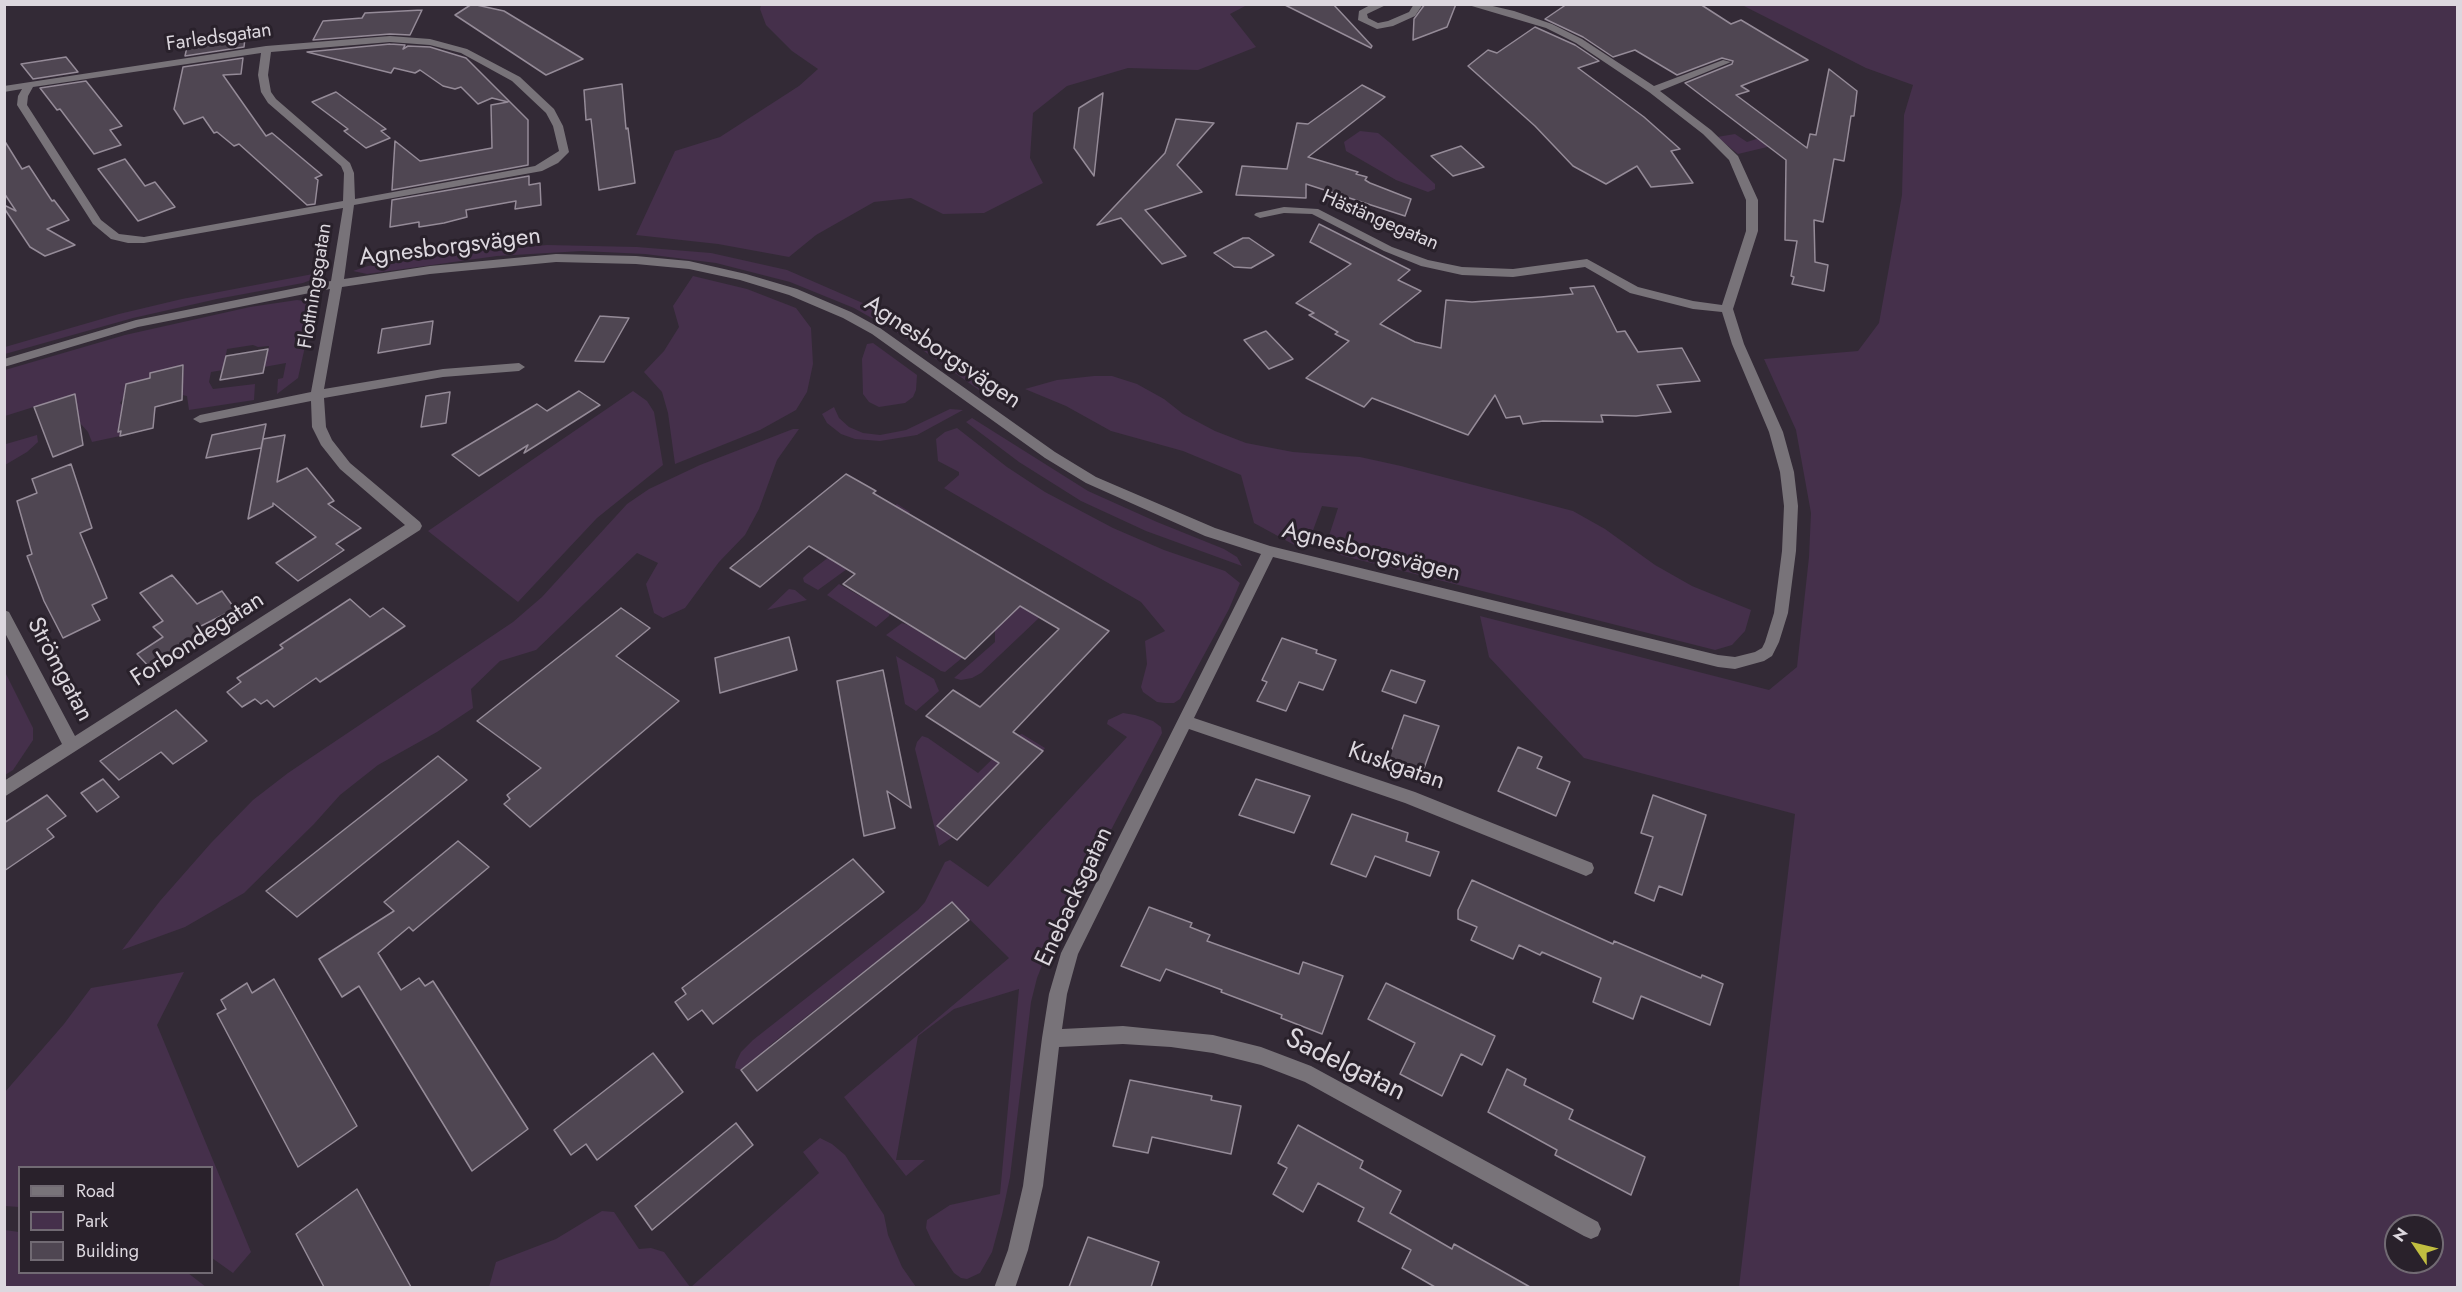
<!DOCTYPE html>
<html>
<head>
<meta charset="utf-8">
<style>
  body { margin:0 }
  #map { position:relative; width:2462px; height:1292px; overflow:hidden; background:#332a36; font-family:Jost,sans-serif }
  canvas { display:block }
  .frame { position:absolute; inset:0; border:6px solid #dcd7de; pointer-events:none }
  .legend { position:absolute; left:18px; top:1166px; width:195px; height:108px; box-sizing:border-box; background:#29212b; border:2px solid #716a73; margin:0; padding:8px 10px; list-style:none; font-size:18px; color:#dcd7de }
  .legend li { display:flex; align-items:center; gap:12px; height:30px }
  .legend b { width:30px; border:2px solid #716a73 }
  .north { position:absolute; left:2384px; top:1214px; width:60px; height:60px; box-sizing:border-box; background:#29212b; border:2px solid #716a73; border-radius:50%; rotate:305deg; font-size:16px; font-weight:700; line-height:24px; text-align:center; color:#dcd7de }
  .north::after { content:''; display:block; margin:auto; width:21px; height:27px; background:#c1be40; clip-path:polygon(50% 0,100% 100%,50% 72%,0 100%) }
</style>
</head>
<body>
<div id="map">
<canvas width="2462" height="1292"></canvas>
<div class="frame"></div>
<ul class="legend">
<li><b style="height:8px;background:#787379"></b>Road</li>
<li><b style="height:16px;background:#45304b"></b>Park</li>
<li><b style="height:16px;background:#4f4652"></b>Building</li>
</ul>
<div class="north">N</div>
</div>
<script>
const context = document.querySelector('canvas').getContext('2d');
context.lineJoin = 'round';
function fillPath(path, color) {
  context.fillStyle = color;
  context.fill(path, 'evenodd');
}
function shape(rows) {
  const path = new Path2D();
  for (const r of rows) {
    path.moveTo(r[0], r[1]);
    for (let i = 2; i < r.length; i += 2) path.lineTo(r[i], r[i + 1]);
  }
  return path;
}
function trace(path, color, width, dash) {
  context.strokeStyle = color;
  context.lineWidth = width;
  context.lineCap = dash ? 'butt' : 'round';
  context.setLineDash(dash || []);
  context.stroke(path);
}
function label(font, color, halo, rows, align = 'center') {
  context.font = font + ' Jost,sans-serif';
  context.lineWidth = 6;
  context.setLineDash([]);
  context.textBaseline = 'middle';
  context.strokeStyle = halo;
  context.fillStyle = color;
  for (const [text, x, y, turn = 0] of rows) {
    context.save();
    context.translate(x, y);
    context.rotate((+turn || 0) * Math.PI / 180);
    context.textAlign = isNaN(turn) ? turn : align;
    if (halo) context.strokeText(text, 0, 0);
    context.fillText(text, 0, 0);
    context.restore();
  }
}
const green = shape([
  [761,5,1247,5,1230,14,1256,47,1198,70,1128,68,1067,86,1033,113,1030,158,1043,183,984,213,943,214,911,198,874,202,816,235,789,257,718,244,636,235,675,151,720,137,799,86,818,69,792,51,766,25,760,9],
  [1742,5,2457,5,2457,1287,1739,1287,1795,814,1584,758,1489,657,1480,616,1769,690,1797,667,1809,557,1811,513,1796,430,1764,359,1858,351,1879,323,1902,195,1904,115,1913,85,1866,68],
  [2396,1226,2432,1226,2432,1262,2396,1262],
  [1360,131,1378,133,1389,142,1435,184,1435,189,1428,192,1396,180,1346,151,1344,142],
  [1775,133,1788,142,1738,154,1717,137,1735,134,1747,142],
  [547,245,637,247,711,253,787,270,865,304,956,361,999,382,1001,385,991,394,986,395,900,334,854,308,790,282,716,263,645,254,582,251,497,256,367,274,353,271,368,266,461,253],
  [313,274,316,278,303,283,217,299,133,318,5,354,5,347,119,314,182,299],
  [693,276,747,289,796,308,811,328,813,364,807,392,796,410,760,430,675,464,668,413,662,392,644,372,664,351,679,327,673,306],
  [297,300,311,302,314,306,298,378,277,394,278,379,283,378,286,363,264,367,269,346,258,347,253,345,227,349,223,370,211,372,209,382,213,389,255,384,254,400,189,410,187,396,182,395,184,365,150,373,150,378,126,384,124,397,120,403,131,413,156,406,155,412,150,416,122,426,120,436,92,442,88,432,80,423,75,394,5,416,5,370,125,335,250,307],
  [873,343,917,375,916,390,913,397,905,403,879,407,869,402,863,394,862,359,867,344],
  [1094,376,1112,376,1137,384,1164,399,1183,414,1215,431,1246,443,1293,452,1360,457,1401,466,1573,511,1605,529,1655,565,1692,586,1751,610,1745,631,1732,645,1715,650,1336,554,1327,542,1338,508,1322,506,1312,533,1298,547,1254,523,1241,475,1183,451,1111,431,1066,406,1025,389,1057,380],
  [633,391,647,401,654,412,663,465,597,518,518,602,428,531],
  [834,407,839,418,849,427,863,433,880,435,906,430,950,409,963,410,917,435,880,441,855,439,841,434,827,423,822,414],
  [972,418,1088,491,1157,522,1224,549,1237,557,1242,566,1146,531,1081,501,1019,462,966,422],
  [5,422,6,444,37,435,38,442,27,452,5,465],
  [957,428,1007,467,1045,492,1113,528,1164,550,1225,571,1240,583,1229,609,1180,699,1174,703,1165,703,1157,702,1143,692,1141,687,1147,664,1145,641,1165,631,1141,602,944,488,959,475,959,472,938,461,936,439,945,432],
  [793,429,799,429,777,460,759,509,745,535,719,562,685,608,663,618,654,613,646,584,658,563,637,553,536,650,500,661,471,689,473,708,437,732,378,765,340,795,314,824,244,893,185,927,122,950,160,901,211,843,253,800,288,773,513,622,542,597,627,504,649,489,700,465],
  [897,504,910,512,891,528,1040,617,981,673,972,678,961,680,954,678,995,642,995,630,847,569,818,590,804,582,803,578,807,574],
  [839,584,890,613,889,616,876,627,827,595],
  [789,589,795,590,807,600,767,610],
  [902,623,908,625,962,658,945,672,941,671,886,635],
  [896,656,934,679,939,691,916,711,905,704],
  [4,670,33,728,33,740,13,770,5,775],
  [1123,713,1135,715,1153,721,1161,727,1162,733,1049,948,1037,978,1031,1002,1010,1177,1002,1215,992,1252,980,1273,967,1279,961,1278,954,1273,931,1239,926,1228,927,1220,950,1205,1000,1194,1019,989,954,1009,918,1036,896,1160,925,1160,906,1176,844,1097,1009,958,952,902,769,1046,785,1067,779,1073,762,1053,741,1070,735,1068,736,1062,741,1052,753,1040,918,910,925,902,945,862,950,860,988,887,1127,737,1107,724,1108,720],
  [1022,734,1045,748,1043,751,1023,739,953,837,939,846,915,749,917,742,922,736,928,738,978,773,1016,736],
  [184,972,157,1025,251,1252,233,1273,212,1258,212,1168,20,1168,19,1207,5,1206,5,1092,64,1024,91,988],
  [820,1138,832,1144,845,1155,884,1215,888,1235,902,1267,916,1287,691,1287,819,1173,803,1152],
  [602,1211,614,1212,639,1249,651,1248,664,1252,690,1287,489,1287,496,1262,556,1239],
  [5,1230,19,1232,20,1272,188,1273,206,1287,5,1287]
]);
const building = shape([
  [472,4,504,11,583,59,546,75,455,15,472,4],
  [1283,4,1333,4,1372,46,1371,48,1283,4],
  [1425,4,1456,4,1447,27,1413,40,1414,19,1425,4],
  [1567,4,1700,4,1731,24,1741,20,1808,60,1741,86,1749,91,1736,95,1807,148,1810,134,1816,135,1829,69,1857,91,1854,116,1851,116,1844,161,1834,159,1823,222,1814,220,1815,262,1828,265,1824,291,1792,284,1794,277,1791,276,1797,241,1785,240,1786,160,1685,83,1732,64,1733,61,1722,58,1677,75,1635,50,1613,57,1583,37,1545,19,1567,4],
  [422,10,410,35,390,34,313,40,323,21,362,18,365,13,422,10],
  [1535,27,1575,45,1599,61,1578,68,1644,117,1680,149,1671,151,1693,183,1651,187,1637,166,1606,184,1573,166,1535,126,1468,66,1488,50,1497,53,1535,27],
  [246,29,244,47,185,56,189,38,246,29],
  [390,44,405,45,403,49,408,46,430,47,466,58,528,120,528,165,392,190,395,141,420,161,492,148,491,105,508,102,492,98,478,104,461,87,455,89,443,86,420,70,415,73,394,68,391,73,307,52,390,44],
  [66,57,78,72,33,79,21,64,66,57],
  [243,58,241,74,223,75,266,136,272,133,322,175,315,178,318,180,315,204,307,205,239,144,234,146,217,132,214,133,203,117,184,124,174,109,183,67,243,58],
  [86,81,122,126,110,130,121,145,94,154,60,109,57,110,40,88,86,81],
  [622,84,626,129,628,128,635,183,599,190,591,119,586,120,584,90,622,84],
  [1362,85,1385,97,1308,157,1358,172,1356,174,1367,177,1365,180,1370,183,1411,199,1405,216,1306,184,1306,198,1236,195,1242,166,1287,169,1297,123,1308,124,1362,85],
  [336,92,386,129,381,131,390,138,366,148,344,131,348,129,312,102,336,92],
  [1103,93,1094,176,1074,148,1079,108,1103,93],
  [1176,119,1214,123,1177,165,1202,192,1145,210,1186,256,1162,264,1121,218,1097,225,1165,153,1176,119],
  [4,140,22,169,29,166,52,201,54,200,69,220,47,229,75,245,45,256,30,247,4,208,4,205,16,211,4,193,4,140],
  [1461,146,1484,167,1453,176,1431,156,1461,146],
  [125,159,145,186,155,182,175,207,138,221,98,169,125,159],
  [529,176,529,185,540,183,541,205,515,209,516,201,466,210,467,217,444,223,419,227,419,222,390,227,392,200,529,176],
  [1319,224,1410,270,1398,280,1421,291,1380,324,1415,342,1441,348,1446,300,1472,302,1541,297,1573,294,1570,288,1594,286,1617,332,1625,331,1638,352,1682,348,1700,381,1657,385,1671,412,1636,416,1601,415,1603,422,1543,421,1523,424,1520,416,1506,418,1495,395,1468,435,1372,398,1364,407,1306,378,1349,341,1335,334,1338,332,1309,315,1314,313,1296,303,1351,264,1310,242,1319,224],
  [1243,238,1249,238,1274,255,1251,268,1234,267,1214,253,1243,238],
  [600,316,629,318,604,362,575,361,600,316],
  [433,321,430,344,378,353,382,329,433,321],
  [1266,331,1293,359,1269,369,1244,340,1266,331],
  [268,349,263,373,220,380,226,356,268,349],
  [183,365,182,400,155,407,153,428,120,436,121,431,118,432,126,384,150,378,150,373,183,365],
  [579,391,600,405,524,453,528,445,479,476,452,455,537,404,547,411,579,391],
  [450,392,446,423,421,427,426,396,450,392],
  [75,394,83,445,53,457,34,407,75,394],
  [266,424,261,448,206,458,212,435,266,424],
  [285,435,277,482,307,468,334,501,328,504,361,528,336,544,344,550,298,581,276,563,316,537,273,503,273,506,248,519,263,439,285,435],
  [71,464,92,528,80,533,107,598,92,605,100,620,63,638,44,601,27,556,32,554,17,501,37,493,32,479,71,464],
  [846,474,876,491,873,493,1109,631,1013,732,1043,751,957,840,937,826,999,763,926,716,953,690,980,707,1059,629,1020,606,965,659,843,584,855,574,809,546,760,587,730,568,846,474],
  [172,575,197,604,222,591,235,609,199,627,208,636,153,671,137,654,163,637,153,627,163,621,140,593,172,575],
  [350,599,370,617,383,608,405,626,320,682,316,678,274,707,267,700,261,704,255,699,242,707,227,692,241,682,237,678,283,648,280,645,350,599],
  [621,608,650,628,616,656,679,701,530,827,504,804,510,799,507,795,541,768,477,721,621,608],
  [789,637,797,670,720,693,715,658,789,637],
  [1282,638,1317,650,1316,653,1336,660,1323,690,1299,682,1286,711,1257,701,1267,682,1262,680,1282,638],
  [883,670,911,808,887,791,895,828,864,836,837,681,883,670],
  [1391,670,1425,681,1416,703,1382,691,1391,670],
  [176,710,207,741,173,764,161,752,119,780,100,761,176,710],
  [1404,715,1439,726,1423,771,1388,760,1404,715],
  [1518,747,1542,757,1537,768,1570,782,1556,816,1498,791,1518,747],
  [438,756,467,780,297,917,266,891,438,756],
  [103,779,119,797,97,812,81,793,103,779],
  [1256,779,1310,796,1294,833,1239,815,1256,779],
  [47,795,66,816,47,829,54,837,4,871,4,823,47,795],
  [1653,795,1706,815,1682,895,1659,886,1654,901,1635,893,1653,837,1641,833,1653,795],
  [1352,814,1408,833,1406,841,1439,852,1430,876,1375,856,1366,877,1331,864,1352,814],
  [458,841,489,867,413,931,409,927,378,953,401,990,419,978,425,986,433,981,528,1129,472,1171,359,986,342,997,319,959,394,911,384,902,458,841],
  [853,859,884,892,713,1024,702,1010,688,1020,675,1002,686,994,682,988,853,859],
  [1472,880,1613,944,1614,941,1701,978,1702,975,1723,984,1710,1025,1641,996,1633,1019,1593,1002,1601,978,1542,952,1540,955,1519,945,1513,959,1471,940,1477,927,1458,919,1458,910,1472,880],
  [952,902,969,920,757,1091,741,1070,952,902],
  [1149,907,1192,923,1190,927,1210,935,1207,941,1299,974,1303,962,1343,976,1322,1034,1281,1018,1282,1015,1221,992,1222,990,1166,969,1160,981,1121,966,1149,907],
  [274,979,357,1126,298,1167,217,1014,226,1009,221,1000,247,983,252,993,274,979],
  [1386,983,1495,1036,1482,1065,1461,1054,1442,1096,1400,1074,1415,1043,1368,1019,1386,983],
  [653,1053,683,1092,597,1160,586,1144,571,1155,554,1130,653,1053],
  [1507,1069,1526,1079,1524,1085,1573,1110,1569,1119,1645,1157,1631,1195,1555,1155,1557,1150,1488,1112,1507,1069],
  [1130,1080,1212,1096,1211,1100,1241,1106,1231,1154,1152,1137,1148,1153,1113,1146,1130,1080],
  [736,1123,753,1145,652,1230,635,1206,736,1123],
  [1298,1125,1363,1161,1360,1168,1401,1191,1390,1213,1452,1249,1454,1244,1530,1287,1435,1287,1402,1268,1411,1250,1358,1221,1364,1208,1318,1183,1303,1212,1273,1194,1287,1168,1278,1163,1298,1125],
  [357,1189,400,1267,411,1287,324,1287,296,1234,357,1189],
  [1088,1237,1159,1262,1151,1287,1069,1287,1088,1237]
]);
const minor = shape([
  [1372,4,1388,4,1367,14,1368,18,1378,23,1388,21,1409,12,1414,4,1423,4,1415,16,1393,26,1377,29,1358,20,1359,11,1372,4],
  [1465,4,1484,4,1514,11,1552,24,1582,39,1654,86,1723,60,1731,62,1660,91,1711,130,1738,156,1758,200,1758,231,1733,309,1744,344,1783,432,1794,472,1798,506,1796,551,1788,613,1779,642,1772,656,1764,661,1735,669,1718,667,1273,557,1194,718,1415,792,1592,863,1594,868,1592,873,1586,876,1405,803,1189,729,1078,954,1067,994,1062,1029,1123,1026,1213,1035,1261,1047,1311,1066,1598,1222,1601,1229,1598,1236,1591,1239,1584,1236,1305,1082,1261,1065,1213,1053,1171,1047,1123,1044,1059,1047,1043,1186,1028,1250,1015,1288,994,1288,1008,1250,1023,1186,1042,1038,1049,994,1061,953,1261,554,1205,536,1086,483,1045,458,872,334,843,318,789,295,740,280,689,269,636,264,556,262,430,274,342,287,324,389,443,369,519,363,525,367,519,371,443,377,324,398,326,427,332,440,350,463,420,522,422,526,420,530,4,797,4,781,62,744,4,631,4,610,9,612,75,736,405,525,340,469,321,445,312,427,311,401,200,423,193,419,200,415,311,392,330,289,138,327,4,367,4,359,136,320,331,281,343,208,144,243,128,243,111,239,93,224,17,105,18,96,22,89,4,92,4,86,266,46,390,36,430,39,467,49,520,77,554,109,563,126,569,152,558,163,542,171,354,205,344,279,430,266,556,254,636,256,689,261,746,274,797,289,851,312,880,328,1055,452,1096,477,1215,528,1270,546,1718,655,1735,657,1755,652,1762,648,1765,642,1774,613,1782,551,1784,506,1780,472,1769,432,1732,344,1722,312,1693,309,1630,293,1585,267,1513,277,1462,275,1421,266,1384,251,1312,214,1284,213,1260,218,1254,215,1256,213,1284,207,1318,209,1392,247,1428,260,1462,267,1513,269,1587,259,1638,287,1693,301,1722,305,1746,231,1746,200,1729,160,1703,134,1649,92,1576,43,1546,28,1465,4],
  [390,42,430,45,461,53,512,81,546,113,553,126,559,151,535,166,355,199,354,173,350,163,276,99,271,92,268,75,271,52,390,42],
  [261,53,258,75,261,92,268,103,341,166,344,173,343,201,144,237,119,234,101,220,27,105,28,96,33,87,261,53]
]);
const farStreetnames = [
  ["Farledsgatan",219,38,-8],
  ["Hästängegatan",1380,221,23],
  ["Flottningsgatan",316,286,-81]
];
const streetNames = [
  ["Agnesborgsvägen",450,248,-7],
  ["Agnesborgsvägen",942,353,34],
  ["Agnesborgsvägen",1371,553,14],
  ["Forbondegatan",198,640,-33],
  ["Strömgatan",59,670,62],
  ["Kuskgatan",1396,767,19],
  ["Enebacksgatan",1075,897,-65]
];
const nearStreetnames = [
  ["Sadelgatan",1345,1066,26]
];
fillPath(green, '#45304b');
fillPath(building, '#4f4652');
trace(building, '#958b98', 1.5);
fillPath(minor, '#787379');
label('20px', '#dcd7de', '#29212b', farStreetnames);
label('24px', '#dcd7de', '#29212b', streetNames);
label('28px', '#dcd7de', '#29212b', nearStreetnames);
</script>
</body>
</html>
